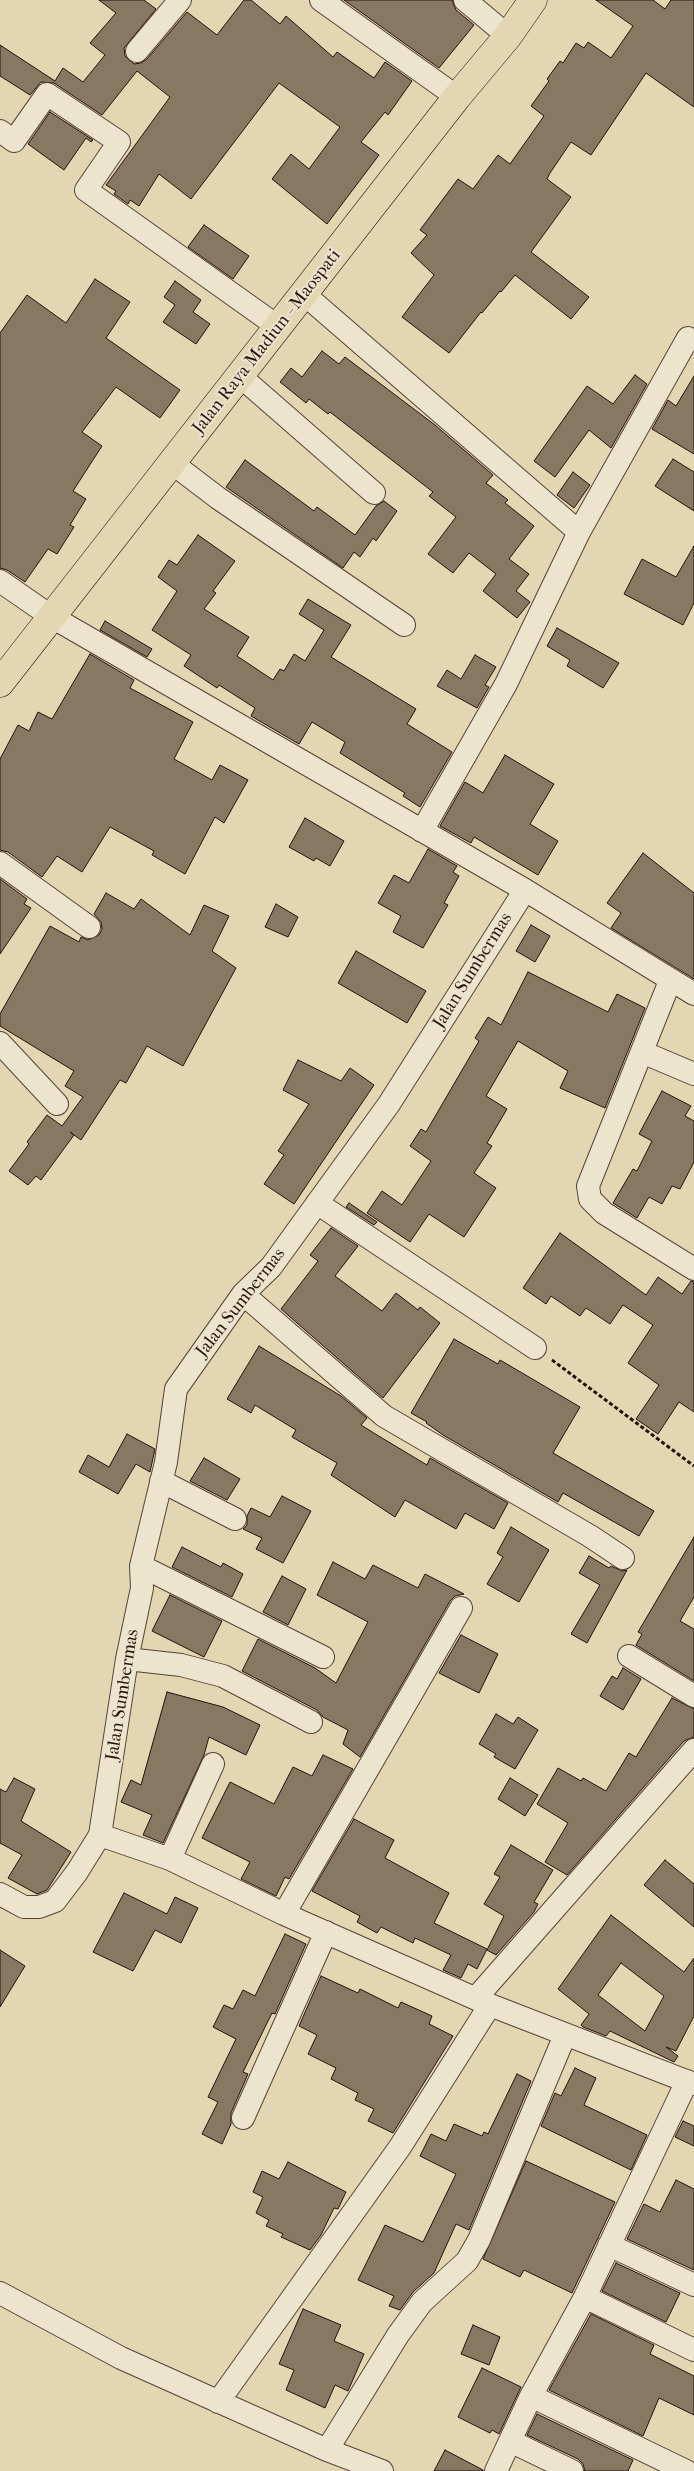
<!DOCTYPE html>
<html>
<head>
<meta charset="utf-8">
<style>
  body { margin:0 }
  canvas { display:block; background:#e3d6b3 }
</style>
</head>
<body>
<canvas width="694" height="2471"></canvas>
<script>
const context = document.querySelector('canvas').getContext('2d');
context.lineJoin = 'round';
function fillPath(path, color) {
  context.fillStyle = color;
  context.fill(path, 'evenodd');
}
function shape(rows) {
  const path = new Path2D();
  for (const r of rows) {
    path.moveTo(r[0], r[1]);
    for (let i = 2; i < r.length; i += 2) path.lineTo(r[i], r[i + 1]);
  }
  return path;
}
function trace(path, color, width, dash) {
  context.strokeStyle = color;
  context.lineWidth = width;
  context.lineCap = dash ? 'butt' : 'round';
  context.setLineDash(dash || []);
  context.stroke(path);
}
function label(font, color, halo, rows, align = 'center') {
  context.font = font + ' "IM FELL French Canon",serif';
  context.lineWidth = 4;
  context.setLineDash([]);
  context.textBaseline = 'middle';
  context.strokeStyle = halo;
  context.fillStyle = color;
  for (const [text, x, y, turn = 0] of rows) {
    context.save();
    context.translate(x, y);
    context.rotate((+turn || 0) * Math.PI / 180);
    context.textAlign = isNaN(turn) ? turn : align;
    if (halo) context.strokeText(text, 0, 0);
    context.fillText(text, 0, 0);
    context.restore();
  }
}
const building = shape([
  [99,0,144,0,156,9,124,48,125,56,134,64,141,63,147,59,187,12,217,35,244,0,251,0,280,24,286,16,333,57,337,52,374,78,385,62,412,81,388,115,385,112,361,142,379,155,327,224,272,179,291,154,309,169,340,127,279,83,191,199,159,174,139,206,130,200,128,204,114,194,116,191,106,185,170,97,137,71,102,115,54,83,41,82,30,95,0,76,0,45,55,81,63,68,83,82,105,55,90,43,116,13,99,0],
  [344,0,452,0,456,10,474,25,439,68,344,0],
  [596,0,653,0,665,9,671,0,694,0,694,107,646,73,591,155,571,142,550,173,547,179,571,197,531,252,589,297,571,319,515,275,501,292,500,291,482,313,481,312,449,353,402,317,434,275,411,253,427,235,420,230,458,179,473,189,498,155,510,164,544,116,531,106,549,81,547,79,560,61,563,63,576,43,584,48,588,42,611,58,633,26,596,0],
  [50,112,93,140,91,142,86,138,64,170,28,144,50,112],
  [204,225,249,256,233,279,188,247,204,225],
  [95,279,130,302,106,338,180,390,160,418,116,387,82,432,102,446,73,491,86,499,70,525,74,527,57,554,48,549,25,582,7,570,0,568,0,333,27,295,66,323,95,279],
  [175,281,201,300,193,312,210,324,196,344,163,322,175,305,164,297,175,281],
  [322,351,339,364,345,357,435,425,493,475,486,483,508,500,505,503,534,526,509,559,529,574,516,591,530,602,517,618,483,591,496,574,469,553,453,573,428,554,456,517,429,496,433,492,330,412,328,414,309,399,306,403,280,382,291,368,302,377,322,351],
  [635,375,647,384,611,448,589,430,555,477,534,461,587,386,613,404,635,375],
  [694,376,694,454,652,429,668,400,676,406,694,376],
  [673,459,694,472,694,511,655,486,673,459],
  [245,460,314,511,317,507,355,535,376,506,384,501,397,511,376,541,373,538,360,557,354,552,343,568,226,487,245,460],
  [573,472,590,485,574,508,557,495,573,472],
  [198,535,235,561,213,591,216,593,204,609,249,637,237,656,273,680,280,669,284,671,294,654,305,661,324,630,299,614,308,599,351,625,331,657,416,709,407,724,452,752,420,807,403,796,405,793,340,753,345,742,312,722,299,744,251,716,255,708,219,685,217,688,184,666,191,655,152,630,177,591,158,577,169,560,177,565,198,535],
  [694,546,694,603,683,625,624,594,642,559,676,577,694,546],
  [105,621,152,649,147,657,100,630,105,621],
  [557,628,619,663,603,688,567,666,570,660,547,646,557,628],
  [90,654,134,680,130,688,193,722,174,759,212,780,220,765,248,780,224,823,215,817,185,874,152,855,154,851,110,827,82,872,57,856,42,877,8,852,0,850,0,759,18,725,29,731,38,712,52,719,90,654],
  [475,655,496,667,485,685,489,687,477,708,437,686,447,670,461,679,475,655],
  [505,755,554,784,530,824,558,841,538,875,474,837,471,843,440,826,465,782,483,793,505,755],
  [305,818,344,841,330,866,316,858,314,861,289,847,305,818],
  [428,849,457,866,453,872,459,876,444,903,448,905,423,948,393,932,401,916,378,903,394,875,409,883,428,849],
  [643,853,694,893,694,979,611,928,621,913,607,903,643,853],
  [0,879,27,899,24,904,31,908,0,954,0,879],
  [106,893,134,909,141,899,190,935,204,905,229,916,212,951,236,968,183,1066,147,1046,126,1083,120,1080,81,1140,70,1132,74,1135,41,1180,36,1176,28,1185,9,1171,29,1144,27,1142,47,1115,62,1126,83,1097,65,1086,74,1071,0,1026,0,1014,50,926,79,942,81,937,88,940,99,935,102,929,101,922,94,914,106,893],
  [276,904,298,917,288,937,265,927,276,904],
  [531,925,550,936,535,962,516,951,531,925],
  [356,951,426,991,407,1023,338,983,356,951],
  [528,972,608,1012,617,994,645,1008,605,1108,560,1088,568,1071,518,1041,486,1096,507,1109,487,1143,492,1146,474,1173,496,1188,464,1237,429,1214,410,1242,367,1213,382,1191,402,1205,431,1161,410,1146,421,1129,426,1132,479,1041,475,1038,488,1017,501,1025,528,972],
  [298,1060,341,1081,350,1068,374,1085,294,1204,264,1184,284,1155,278,1151,309,1104,283,1090,298,1060],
  [662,1091,691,1106,685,1116,694,1121,694,1162,680,1189,672,1186,662,1204,649,1197,637,1218,613,1203,633,1169,637,1171,652,1141,639,1134,662,1091],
  [349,1203,377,1222,374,1225,346,1207,349,1203],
  [331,1228,358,1246,335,1276,382,1311,396,1293,418,1310,420,1307,440,1323,383,1398,281,1309,318,1261,310,1255,331,1228],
  [560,1233,646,1295,658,1277,682,1294,691,1281,694,1282,694,1412,679,1402,658,1434,636,1419,659,1385,628,1363,653,1325,623,1305,610,1324,586,1308,580,1316,551,1296,546,1304,523,1288,560,1233],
  [454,1339,498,1364,500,1360,580,1407,553,1453,654,1511,639,1536,563,1493,558,1502,443,1435,426,1423,427,1422,411,1413,454,1339],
  [259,1346,341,1396,367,1418,361,1425,377,1435,427,1465,430,1458,508,1503,494,1529,465,1513,456,1529,405,1500,395,1517,331,1475,337,1463,292,1437,296,1430,255,1405,251,1413,227,1399,259,1346],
  [127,1434,155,1449,150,1472,136,1464,118,1494,79,1472,88,1455,109,1467,127,1434],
  [204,1458,240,1479,227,1500,190,1481,204,1458],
  [282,1496,311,1511,283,1563,256,1549,262,1538,243,1529,247,1525,247,1516,251,1508,270,1517,282,1496],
  [511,1527,549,1550,519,1602,487,1584,503,1557,497,1553,511,1527],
  [694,1537,694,1597,680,1621,694,1629,694,1681,636,1645,642,1634,638,1632,694,1537],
  [182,1547,221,1567,223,1563,243,1574,232,1597,172,1567,182,1547],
  [589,1556,609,1568,611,1566,622,1571,627,1570,587,1643,571,1634,600,1585,579,1573,589,1556],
  [333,1562,365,1579,373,1565,418,1588,425,1574,464,1594,455,1596,450,1601,360,1757,343,1744,348,1730,323,1717,317,1710,242,1671,258,1639,315,1668,336,1683,368,1622,317,1595,333,1562],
  [282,1576,306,1589,288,1625,263,1612,282,1576],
  [170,1595,222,1621,204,1657,152,1631,170,1595],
  [461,1635,498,1654,479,1693,439,1673,461,1635],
  [623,1668,641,1679,623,1710,600,1696,612,1676,617,1679,623,1668],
  [167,1692,223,1707,260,1725,246,1755,209,1737,204,1755,163,1843,143,1835,152,1815,121,1802,131,1780,141,1785,167,1692],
  [672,1698,694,1709,694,1737,684,1741,567,1875,545,1862,568,1823,537,1804,558,1768,581,1781,583,1778,606,1791,629,1753,636,1757,672,1698],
  [496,1714,513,1724,518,1717,538,1730,515,1769,494,1757,496,1754,479,1744,496,1714],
  [323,1755,353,1769,289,1879,285,1877,276,1896,241,1879,250,1862,202,1838,230,1782,274,1804,293,1767,312,1776,323,1755],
  [14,1778,35,1789,21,1821,71,1852,47,1890,37,1894,8,1878,22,1855,0,1843,0,1789,6,1792,14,1778],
  [510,1778,538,1795,525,1816,498,1799,510,1778],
  [354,1819,394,1840,385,1858,449,1893,434,1923,487,1949,477,1969,468,1964,461,1978,443,1970,451,1955,415,1938,413,1943,381,1927,377,1933,357,1922,360,1916,312,1891,354,1819],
  [511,1845,553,1870,534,1902,538,1904,534,1912,496,1955,487,1950,504,1916,484,1904,500,1877,494,1874,511,1845],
  [665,1860,694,1884,694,1927,644,1885,665,1860],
  [124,1893,167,1914,175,1897,198,1908,181,1943,155,1930,133,1971,93,1952,124,1893],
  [611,1915,684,1972,694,1958,694,2016,676,2051,666,2047,678,2056,674,2062,610,2031,606,2036,583,2027,581,2025,589,2014,558,1989,611,1915],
  [621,1963,664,1996,645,2031,598,1995,621,1963],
  [285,1934,306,1944,275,2014,272,2013,243,2072,248,2074,231,2113,231,2124,222,2144,202,2134,218,2102,208,2097,236,2039,213,2027,224,2005,233,2009,243,1990,255,1996,285,1934],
  [0,1950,25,1966,0,2007,0,1950],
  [321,1976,358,1993,360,1989,398,2008,401,2002,432,2016,429,2024,453,2036,393,2133,368,2121,374,2109,355,2100,358,2093,331,2079,336,2068,308,2054,317,2035,299,2026,321,1976],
  [575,2068,596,2078,584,2105,647,2135,631,2170,541,2126,555,2093,561,2096,575,2068],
  [517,2074,531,2081,469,2230,456,2224,434,2273,413,2292,400,2310,389,2306,394,2296,358,2280,385,2225,423,2242,456,2174,420,2156,431,2134,446,2141,454,2124,482,2136,484,2132,488,2134,517,2074],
  [683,2121,694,2126,694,2146,675,2137,683,2121],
  [526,2161,615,2202,572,2293,524,2270,520,2277,483,2259,526,2161],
  [288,2162,346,2192,338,2209,334,2208,321,2235,310,2250,281,2237,283,2234,266,2226,269,2220,256,2213,263,2197,253,2192,262,2171,279,2179,288,2162],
  [676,2180,694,2189,694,2270,627,2239,644,2204,660,2212,676,2180],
  [616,2263,680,2293,666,2322,602,2291,616,2263],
  [303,2309,341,2325,334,2341,364,2354,348,2391,335,2385,325,2408,286,2390,294,2370,279,2364,303,2309],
  [591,2314,654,2345,650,2354,694,2376,694,2415,659,2398,643,2436,549,2390,591,2314],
  [473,2325,500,2337,489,2365,461,2354,473,2325],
  [482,2368,521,2387,499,2434,492,2430,490,2433,458,2417,482,2368],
  [537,2414,633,2460,628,2471,585,2471,583,2464,578,2459,527,2435,537,2414],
  [445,2450,483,2470,483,2471,434,2471,445,2450]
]);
const path = shape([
  [552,1360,694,1466]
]);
const minor = shape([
  [321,0,457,97],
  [465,0,508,36],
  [137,51,180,0],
  [0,131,14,141,47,94,119,142,86,190,277,326],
  [304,294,579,532],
  [240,376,374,493],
  [172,463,218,498,404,625],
  [0,581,52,617,525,890,694,994],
  [422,831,506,684,579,532,688,338],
  [0,863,89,927],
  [670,981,588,1186,590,1199,604,1213,694,1269],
  [0,1043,57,1104],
  [642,1052,694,1074],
  [317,1203,535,1348],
  [243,1294,384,1416,590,1536,623,1558],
  [161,1481,235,1519],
  [141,1566,323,1657],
  [629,1656,694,1696],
  [127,1659,181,1665,223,1676,311,1722],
  [100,1835,127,1659,142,1588,141,1566,166,1462,176,1389,243,1294,271,1267,389,1104,525,890],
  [170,1859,213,1764],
  [0,1894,24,1907,39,1907,55,1901,77,1872,100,1835,170,1859,284,1914,490,2005,694,2084],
  [284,1914,461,1608],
  [476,1998,694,1750],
  [243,2118,326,1932],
  [609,2245,694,2285],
  [0,2293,121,2358,327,2450,382,2471],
  [585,2297,694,2350],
  [531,2396,686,2471],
  [218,2402,400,2147,490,2005],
  [510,2441,572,2471],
  [327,2450,398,2335,422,2302,467,2261,479,2240,565,2035],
  [496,2471,531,2396,585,2297,687,2081]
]);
const highway = shape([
  [0,683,457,97,508,36,533,0]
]);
const streetNames = [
  ["Jalan Raya Madiun - Maospati",267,342,-52],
  ["Jalan Sumbermas",473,971,-58],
  ["Jalan Sumbermas",241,1303,-52],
  ["Jalan Sumbermas",123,1695,-81]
];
fillPath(building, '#877862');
trace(building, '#24130b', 1);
trace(minor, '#544435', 24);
trace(highway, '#24130b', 29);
trace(path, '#24130b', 3, [4, 2.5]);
trace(minor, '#ede4ce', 22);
trace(highway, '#e3d6b3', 28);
label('18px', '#24130b', '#ede4ce', streetNames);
</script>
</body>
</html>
